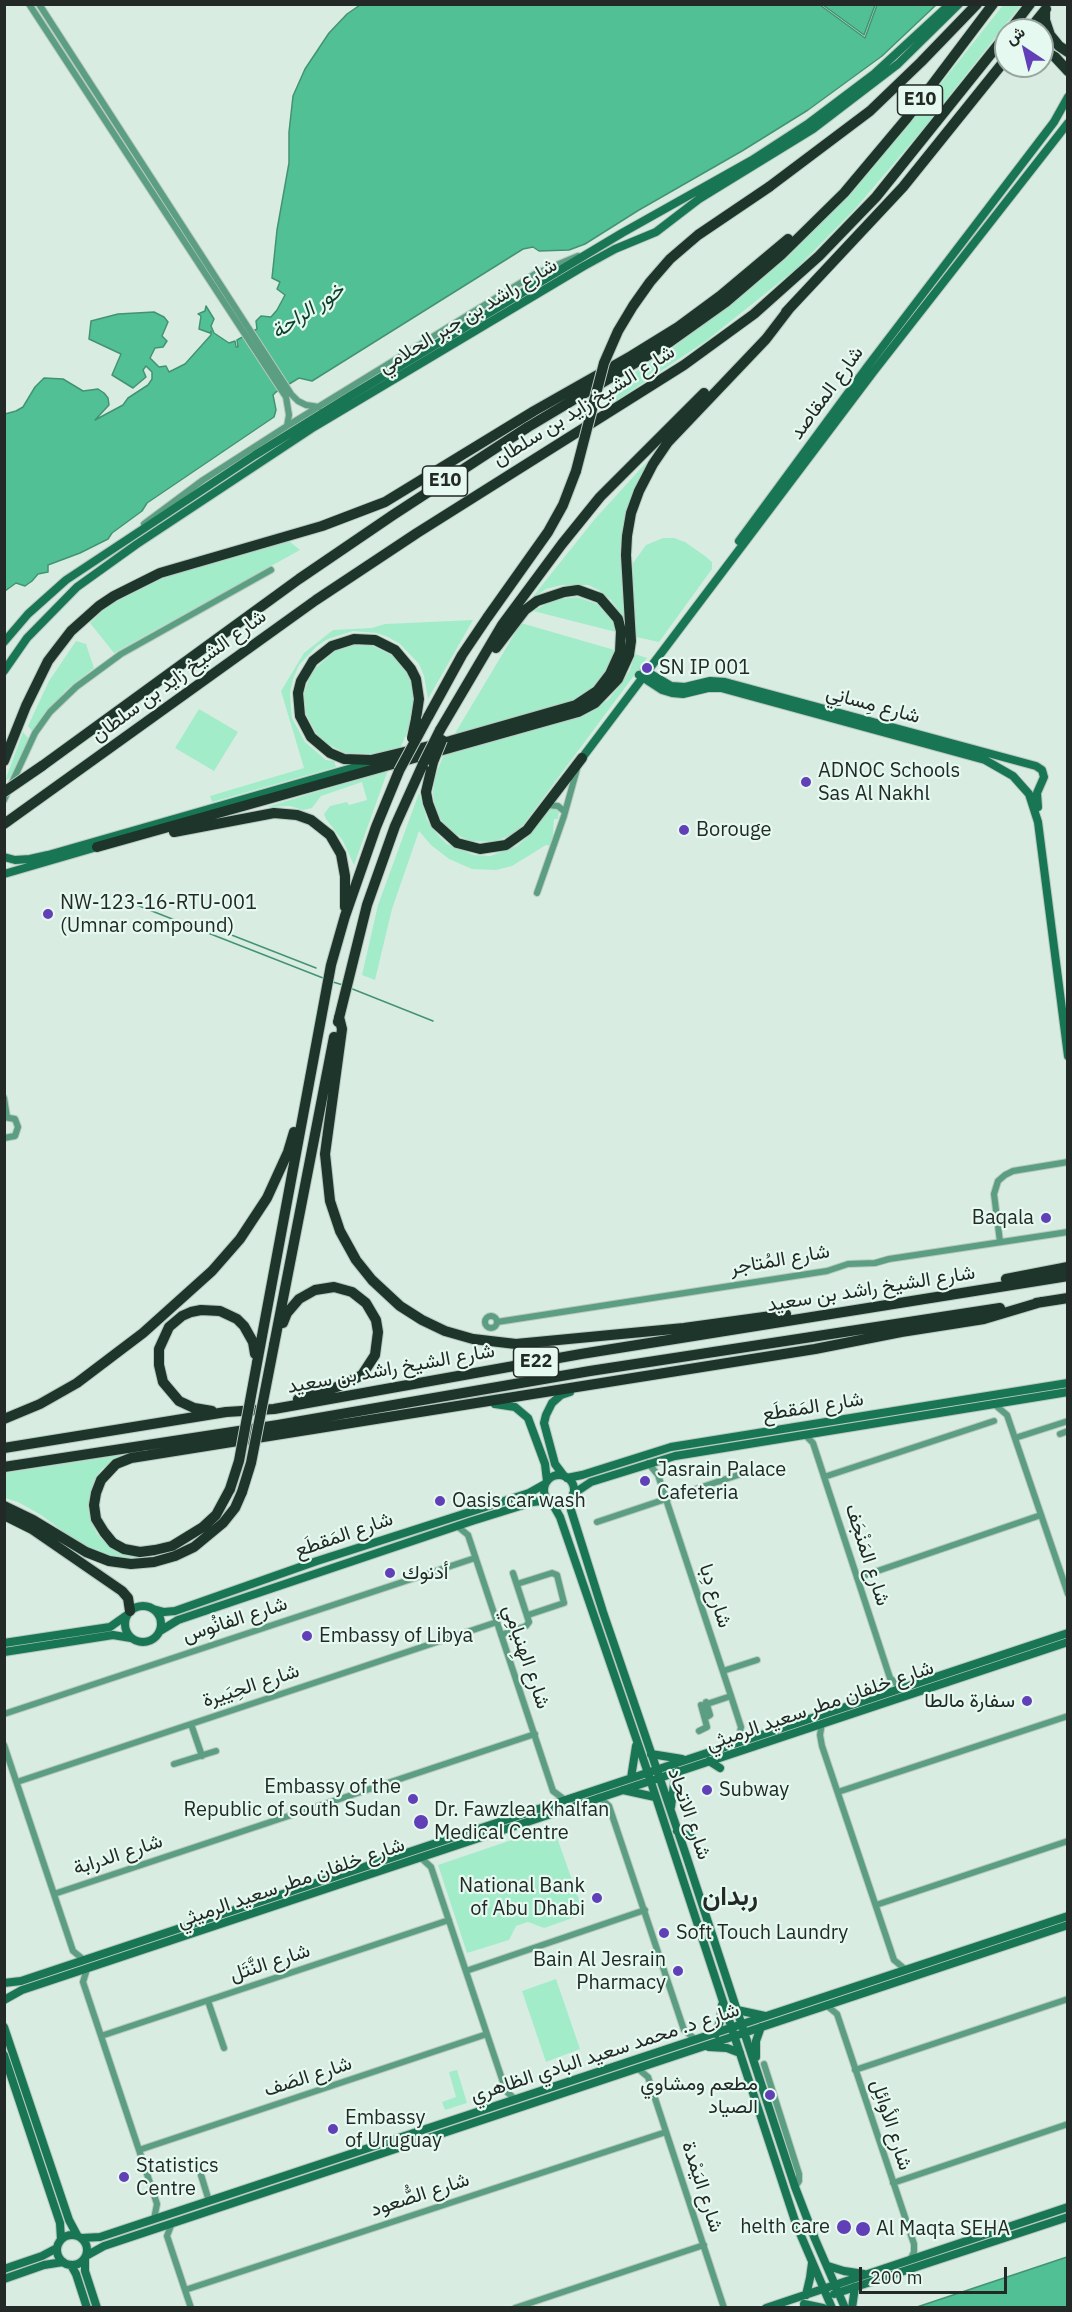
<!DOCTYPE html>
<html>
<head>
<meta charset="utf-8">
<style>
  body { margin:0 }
  #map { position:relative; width:1072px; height:2312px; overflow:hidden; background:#d9ece2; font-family:"IBM Plex Sans",Vazirmatn,sans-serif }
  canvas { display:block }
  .frame { position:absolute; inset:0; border:6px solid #222926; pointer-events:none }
  .north { position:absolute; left:994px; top:18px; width:60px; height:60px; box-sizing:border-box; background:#e6f9f0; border:2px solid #98a69f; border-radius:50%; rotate:325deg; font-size:16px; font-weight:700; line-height:24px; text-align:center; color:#222926 }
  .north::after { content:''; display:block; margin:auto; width:21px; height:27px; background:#603fb7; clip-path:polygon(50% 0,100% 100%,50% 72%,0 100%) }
  .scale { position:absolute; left:859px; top:2267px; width:148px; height:27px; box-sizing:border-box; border:3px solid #222926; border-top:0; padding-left:8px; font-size:18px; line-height:21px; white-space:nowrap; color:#222926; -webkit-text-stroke:4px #e6f9f0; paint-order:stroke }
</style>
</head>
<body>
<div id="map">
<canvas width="1072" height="2312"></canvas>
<div class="frame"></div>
<div class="north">ش</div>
<div class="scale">200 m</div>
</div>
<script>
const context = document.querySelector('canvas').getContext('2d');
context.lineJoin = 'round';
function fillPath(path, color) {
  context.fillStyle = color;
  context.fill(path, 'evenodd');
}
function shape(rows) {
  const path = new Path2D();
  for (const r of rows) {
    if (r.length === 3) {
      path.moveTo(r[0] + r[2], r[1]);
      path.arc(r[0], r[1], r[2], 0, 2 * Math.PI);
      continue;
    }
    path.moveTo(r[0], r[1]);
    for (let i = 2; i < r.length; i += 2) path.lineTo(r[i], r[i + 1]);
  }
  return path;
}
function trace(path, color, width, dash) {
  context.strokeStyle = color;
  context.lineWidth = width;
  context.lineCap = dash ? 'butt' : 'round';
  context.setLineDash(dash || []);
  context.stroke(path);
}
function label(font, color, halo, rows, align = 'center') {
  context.font = font + ' "IBM Plex Sans",Vazirmatn,sans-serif';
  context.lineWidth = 4.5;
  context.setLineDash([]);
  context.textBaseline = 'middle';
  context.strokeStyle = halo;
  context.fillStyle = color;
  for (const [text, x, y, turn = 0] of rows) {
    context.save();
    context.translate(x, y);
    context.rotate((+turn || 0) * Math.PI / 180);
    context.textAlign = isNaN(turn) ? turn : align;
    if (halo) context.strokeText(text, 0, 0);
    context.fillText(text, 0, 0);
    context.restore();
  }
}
const green = shape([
  [1003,5,1021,5,924,128,855,209,796,269,706,341,604,409,609,389,674,347,784,260,841,202,912,120],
  [654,454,625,517,620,548,625,632,621,614,611,600,599,590,588,585,562,585,546,589,531,599,594,520],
  [663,538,674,538,685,542,705,556,712,562,712,569,659,642,636,637,632,574,633,563,646,545],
  [289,541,300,550,114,653,90,623,103,610,120,598,169,574],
  [577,597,597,604,613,622,616,632,533,611,554,600],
  [473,620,428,699,424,676,419,664,400,644,388,637,377,633,353,631,328,639,317,646,299,665,293,679,290,693,291,707,292,718,305,742,326,760,334,761,336,767,212,802,210,796,304,768,281,691,304,653,333,630,372,628,385,624],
  [521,623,618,651,603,681,575,701,454,735],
  [76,641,86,644,94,668,65,691,33,732,28,726,49,681],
  [354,645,373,646,392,655,407,672,411,681,415,700,411,723,400,749,371,754,345,753,324,742,316,733,306,714,304,694,311,672,335,651],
  [635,654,647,658,523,825,514,834,493,842,470,841,453,833,441,820,434,802,433,792,435,776,444,754,581,717,594,710,609,699,620,685,630,670],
  [199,709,238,732,214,771,175,748],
  [23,732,29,739,12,776,5,781],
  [388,770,354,865,343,841,326,819,324,814,330,806,347,802,349,805,367,800,362,782,321,796,312,808,303,810,290,806,267,807],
  [419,793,427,820,437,834,447,844,474,855,490,856,517,846,530,835,549,809,555,808,559,812,558,819,554,819,552,846,546,845,512,866,496,870,472,869,449,859,431,845,419,831,392,909,375,980,362,975,378,905],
  [126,1454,102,1469,94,1481,88,1506,91,1520,97,1534,113,1549,130,1556,145,1558,126,1558,103,1555,83,1546,41,1515,18,1502,5,1498,5,1473],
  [553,1826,584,1914,544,1928,528,1922,516,1926,509,1940,467,1953,438,1865],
  [556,1979,580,2049,546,2062,522,1991],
  [457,2070,467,2103,445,2110,442,2102,456,2097,449,2072]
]);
const water = shape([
  [360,5,820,5,865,38,877,5,936,5,882,56,808,110,742,151,639,210,585,244,569,250,539,251,533,247,523,249,312,381,299,378,276,392,273,395,276,410,274,417,147,503,142,511,112,533,108,539,80,553,48,565,48,572,38,574,32,581,25,586,16,583,5,591,5,414,16,411,23,407,35,387,44,378,63,379,83,391,98,389,104,393,108,398,109,405,95,420,123,405,128,398,148,385,152,379,152,372,146,366,143,370,146,377,133,388,112,375,121,354,89,339,91,321,118,314,154,312,164,317,168,322,162,336,167,341,163,347,155,348,150,358,159,367,166,366,169,372,185,364,211,335,211,331,210,333,199,329,201,316,198,314,205,311,206,306,214,319,211,326,214,333,229,343,235,341,236,347,238,347,237,340,257,329,256,321,261,316,271,317,277,310,285,295,277,289,280,282,272,278,277,230,289,163,289,132,293,96,305,69,329,33,347,14,360,5],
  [823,5,875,4,875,5,864,35,823,5],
  [1067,2257,1067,2307,917,2307,1067,2257]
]);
const stream = shape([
  [134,904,323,978],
  [229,934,316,968],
  [333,982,343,985],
  [350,988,433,1021]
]);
const street = shape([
  [29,4,286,397,289,415,287,426],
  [39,4,291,394,298,401,306,405,319,407],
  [144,524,203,480,287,426,535,274,578,256],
  [4,800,35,733,50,712,76,687,121,654,271,570],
  [547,805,558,806,565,812],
  [537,893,564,816,577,769],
  [4,1098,7,1117],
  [4,1117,15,1119,18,1127,15,1136,4,1138],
  [1000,1242,994,1194,998,1181,1005,1175,1013,1171,1068,1162],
  [491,1322,6],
  [497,1322,827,1271,848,1264,875,1263,889,1259,1068,1232],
  [994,1404,1007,1415,1068,1594],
  [1060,1434,1068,1431],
  [805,1435,813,1443,890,1678,901,1688],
  [1015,1438,1068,1421],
  [648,1463,658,1475,731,1696,741,1727,738,1742],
  [824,1477,994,1421],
  [597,1522,750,1471],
  [457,1526,468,1535,553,1791,565,1800],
  [857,1578,1041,1515],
  [517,1584,552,1573,557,1575,564,1603,528,1615],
  [501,1635,526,1626,529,1622,513,1573],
  [723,1671,757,1660],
  [707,1704,731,1696],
  [4,1714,475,1558],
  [705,1718,710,1715,706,1702],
  [822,1723,820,1735,822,1746,894,1960,906,1970],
  [191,1724,202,1756],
  [699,1731,707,1727,701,1705],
  [4,1745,73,1951,84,1960],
  [174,1764,216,1751],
  [17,1782,497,1622],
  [838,1792,1068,1716],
  [599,1797,609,1806,684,2030,696,2040],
  [420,1857,431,1867,506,2091,516,2100],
  [54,1894,535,1734],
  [876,1905,1068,1841],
  [87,1969,83,1982,157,2204,154,2219],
  [466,1971,645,1910],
  [208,2001,224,2048],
  [826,2005,837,2014,914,2244,914,2252,910,2260],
  [101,2036,449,1920],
  [764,2064,799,2174,799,2181,795,2187],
  [637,2068,648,2077,724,2308],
  [855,2070,1068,1999],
  [139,2150,487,2034],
  [201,2175,209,2201],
  [893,2183,1068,2124],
  [172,2223,167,2236,191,2308],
  [185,2290,666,2132],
  [515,2308,704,2245]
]);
const secondary = shape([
  [739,541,867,367,1054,122,1068,97],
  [4,642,28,614,66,580,255,455,350,396,622,233,752,160,809,123,874,74,950,4],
  [644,670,671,686,685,687,710,681,725,682,1036,766,1042,770,1044,777,1037,793,1038,807],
  [4,671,27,638,77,587,137,544,314,427,584,266,615,249,656,232,699,199,813,129,898,64,959,4],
  [639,675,662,690,672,693,683,694,708,688,721,688,985,760,1013,776,1029,794,1038,822,1068,1056],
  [582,758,874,371,1068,123],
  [4,857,15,860,30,859,48,855,373,762],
  [4,874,97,847],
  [495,1404,515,1407,528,1418,545,1464,547,1481],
  [559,1490,15],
  [564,1476,555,1464,544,1423,546,1415,552,1403,561,1395,570,1392],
  [567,1478,582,1475,671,1447,1068,1383],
  [573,1494,591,1482,675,1456,1068,1392],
  [571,1498,571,1510,603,1612,686,1855,795,2187,815,2239,845,2308],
  [552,1503,560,1517,648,1773,796,2224,832,2308],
  [143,1624,18],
  [153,1609,164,1612,175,1611,317,1561,529,1493,545,1484],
  [160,1631,178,1620,472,1521,533,1502,548,1500],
  [4,1643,110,1627,127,1615],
  [4,1652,113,1635,131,1638],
  [651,1754,682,1759],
  [709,1761,720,1768],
  [631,1778,636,1746],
  [623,1790,655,1797],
  [671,1807,674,1784,678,1771],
  [677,1831,693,1838],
  [4,1983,21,1981,1068,1633],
  [4,2000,22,1990,1068,1642],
  [737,2010,765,2016],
  [4,2027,69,2220,77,2235],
  [716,2034,720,2021,722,2005],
  [709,2047,727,2048,740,2053],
  [4,2055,60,2223,61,2239],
  [756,2057,756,2041,761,2027],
  [72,2250,15],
  [82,2238,100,2237,1068,1916],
  [86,2256,104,2246,1068,1925],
  [85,2259,85,2271,97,2308],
  [71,2265,76,2274,87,2308],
  [828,2266,844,2271,864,2274],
  [4,2269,42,2256,57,2248],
  [4,2279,44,2265,63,2262],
  [834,2294,1068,2217],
  [806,2295,810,2278,812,2263],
  [804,2304,823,2308],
  [766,2308,1068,2207],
  [852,2308,855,2287]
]);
const highway = shape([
  [1045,10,1045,20,1050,35,1059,46,1068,52],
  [1010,30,1030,4],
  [1029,30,1046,9],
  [1042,49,1055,57,1068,71],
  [769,187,870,111,921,62,977,4],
  [786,312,903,187,1006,59],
  [428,717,462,655,487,618,548,532,563,505,576,471],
  [416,719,419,699,416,679,411,669,395,650,375,640,354,639,332,646,313,661,301,681,298,693,300,716,311,737,330,753,344,759,371,760,450,741,576,705,597,691,610,674,620,652,621,631,618,619,600,598,578,590,564,592,537,601,525,610,496,648],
  [440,730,502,625,562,544,600,497,704,393],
  [4,761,26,706,48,661,71,631,99,606,114,596,160,573,322,526,385,502,534,411,631,356,678,327,720,296,788,239],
  [433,762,426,792,428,803,436,824,457,843,480,849,506,845,527,830,582,758],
  [42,766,299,579,393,515,528,427,667,344,726,302,781,255,844,193,907,118,993,4],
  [4,824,316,600,417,533,684,365,754,314,819,256,876,197,1006,35],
  [174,832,274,813,297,815,311,820,330,835,341,854,345,876,345,907],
  [97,847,578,712,595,703,618,679,629,655,631,641,626,555,627,536,631,513,639,491,653,464,668,442,766,339,789,309],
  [339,1017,342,1029,325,1154,330,1201,340,1231,356,1260,372,1280,400,1306,422,1320,445,1331,473,1339,516,1344,684,1328,786,1314],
  [338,1022,367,905,395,826,423,764],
  [1006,1279,1068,1267],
  [1036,1303,1068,1298],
  [283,1323,287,1313,299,1299,315,1290,334,1287,352,1292,366,1303,376,1320,378,1332,375,1355,362,1375,340,1386,298,1399],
  [274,1345,334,1037],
  [257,1363,331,965,345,916,376,827,399,771],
  [212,1411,194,1408,179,1401,163,1382,159,1365,159,1349,169,1327,182,1316,191,1312,201,1310,220,1311,237,1319,244,1326,253,1342,255,1354],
  [4,1419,40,1404,77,1383,143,1333,212,1271,240,1239,267,1198,288,1152,294,1132],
  [4,1448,226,1412,274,1409,581,1354,1068,1276],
  [4,1467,278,1425,590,1371,1000,1308],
  [230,1489,216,1515,203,1527,172,1546,155,1550,140,1552,124,1549,113,1543,104,1532,96,1519,94,1505,96,1493,101,1480,116,1464,131,1458,815,1349,901,1332,984,1319,1041,1302],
  [4,1506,33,1520,86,1552,109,1561,131,1564,154,1562,175,1556,194,1547,223,1523,235,1508,242,1492],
  [4,1515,32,1529,122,1591,128,1598,130,1611]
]);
const highwayBridge = shape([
  [576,471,604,363,618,331,633,306,650,282,670,259,698,235,769,187],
  [412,738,416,719],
  [433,762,442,740],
  [423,764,440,730],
  [399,771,428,717],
  [4,792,42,766],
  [230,1489,239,1461,257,1363],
  [242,1492,251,1463,274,1345]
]);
const markers = [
  [647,668,6,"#603fb7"],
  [806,782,6,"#603fb7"],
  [684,830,6,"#603fb7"],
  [48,914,6,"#603fb7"],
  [1046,1218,6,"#603fb7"],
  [645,1481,6,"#603fb7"],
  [440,1501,6,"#603fb7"],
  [390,1573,6,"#603fb7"],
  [307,1636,6,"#603fb7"],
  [1027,1701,6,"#603fb7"],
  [707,1790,6,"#603fb7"],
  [413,1799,6,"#603fb7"],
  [421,1822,8,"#603fb7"],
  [597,1898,6,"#603fb7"],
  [664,1933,6,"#603fb7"],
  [678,1971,6,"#603fb7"],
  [770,2095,6,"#603fb7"],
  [333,2129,6,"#603fb7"],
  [124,2177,6,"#603fb7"],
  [844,2227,8,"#603fb7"],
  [863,2229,8,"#603fb7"]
];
const shields = [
  [920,100,45],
  [445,481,45],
  [536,1362,45]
];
const shieldNames = [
  ["E10",920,100],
  ["E10",445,481],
  ["E22",536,1362]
];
const streetNames = [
  ["شارع راشد بن جبر الحلامي",468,316,-31],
  ["شارع المقاصد",827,393,-54],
  ["شارع الشيخ زايد بن سلطان",584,406,-32],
  ["شارع الشيخ زايد بن سلطان",179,676,-36],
  ["شارع مِسانِي",873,705,15],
  ["شارع المُتاجر",780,1260,-10],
  ["شارع الشيخ راشد بن سعيد",871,1289,-9],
  ["شارع الشيخ راشد بن سعيد",391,1369,-10],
  ["شارع المَقطَع",813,1407,-9],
  ["شارع المَقطَع",344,1535,-19],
  ["شارع المَنْجَف",867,1555,72],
  ["شارع دِبا",715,1596,72],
  ["شارع الفانُوس",235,1620,-18],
  ["شارع الهِنيامِي",526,1657,71],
  ["شارع الحِيَيرة",251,1686,-18],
  ["شارع خلفان مطر سعيد الرميثي",820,1706,-19],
  ["شارع الاتحاد",689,1814,71],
  ["شارع الدرابة",118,1855,-18],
  ["شارع خلفان مطر سعيد الرميثي",291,1883,-19],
  ["شارع النَّتَل",270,1963,-18],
  ["شارع د. محمد سعيد البادي الظاهري",605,2053,-18],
  ["شارع الصَف",308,2077,-18],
  ["شارع الأوائِل",891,2125,72],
  ["شارع اليَمْدة",702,2187,72],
  ["شارع الصُّعود",420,2195,-18]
];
const poiNames = [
  ["SN IP 001",659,668],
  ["ADNOC Schools",818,771],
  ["Sas Al Nakhl",818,794],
  ["Borouge",696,830],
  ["NW-123-16-RTU-001",60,903],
  ["(Umnar compound)",60,926],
  ["Baqala",1034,1218,"right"],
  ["Jasrain Palace",657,1470],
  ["Cafeteria",657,1493],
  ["Oasis car wash",452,1501],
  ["أدنوك",402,1573],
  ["Embassy of Libya",319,1636],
  ["سفارة مالطا",1015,1701,"right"],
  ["Embassy of the",401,1787,"right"],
  ["Republic of south Sudan",401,1810,"right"],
  ["Subway",719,1790],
  ["Dr. Fawzlea Khalfan",434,1810],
  ["Medical Centre",434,1833],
  ["National Bank",585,1886,"right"],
  ["of Abu Dhabi",585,1909,"right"],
  ["Soft Touch Laundry",676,1933],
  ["Bain Al Jesrain",666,1960,"right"],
  ["Pharmacy",666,1983,"right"],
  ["مطعم ومشاوي",758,2084,"right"],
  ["الصياد",758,2107,"right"],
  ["Embassy",345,2118],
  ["of Uruguay",345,2141],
  ["Statistics",136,2166],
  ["Centre",136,2189],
  ["helth care",830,2227,"right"],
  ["Al Maqta SEHA",876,2229]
];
const waterNames = [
  ["خور الراحة",308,311,-34]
];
const districtNames = [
  ["ربدان",730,1897]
];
fillPath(green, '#a3ecca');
fillPath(water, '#51c094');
trace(water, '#439373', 1.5);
trace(stream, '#439373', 1.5);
trace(street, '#b8c9c0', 8);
trace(secondary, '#b8c9c0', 10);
trace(highway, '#b8c9c0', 12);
trace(street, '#5c9e81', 6);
trace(secondary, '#197655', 8);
trace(highway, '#1d352a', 10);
trace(highwayBridge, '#b8c9c0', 12, []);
trace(highwayBridge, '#1d352a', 10);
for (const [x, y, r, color] of markers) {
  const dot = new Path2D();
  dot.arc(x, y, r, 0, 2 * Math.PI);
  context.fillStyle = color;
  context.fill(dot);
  trace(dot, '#e6f9f0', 2);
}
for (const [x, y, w] of shields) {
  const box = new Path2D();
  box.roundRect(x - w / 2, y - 15, w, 30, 4.5);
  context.fillStyle = '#e6f9f0';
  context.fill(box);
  trace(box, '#222926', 1.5);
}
label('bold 18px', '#222926', null, shieldNames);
label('20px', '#222926', '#e6f9f0', streetNames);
label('20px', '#222926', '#e6f9f0', poiNames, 'left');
label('italic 21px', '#0d3e2c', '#e6f9f0', waterNames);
label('bold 26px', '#222926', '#e6f9f0', districtNames);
</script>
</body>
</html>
